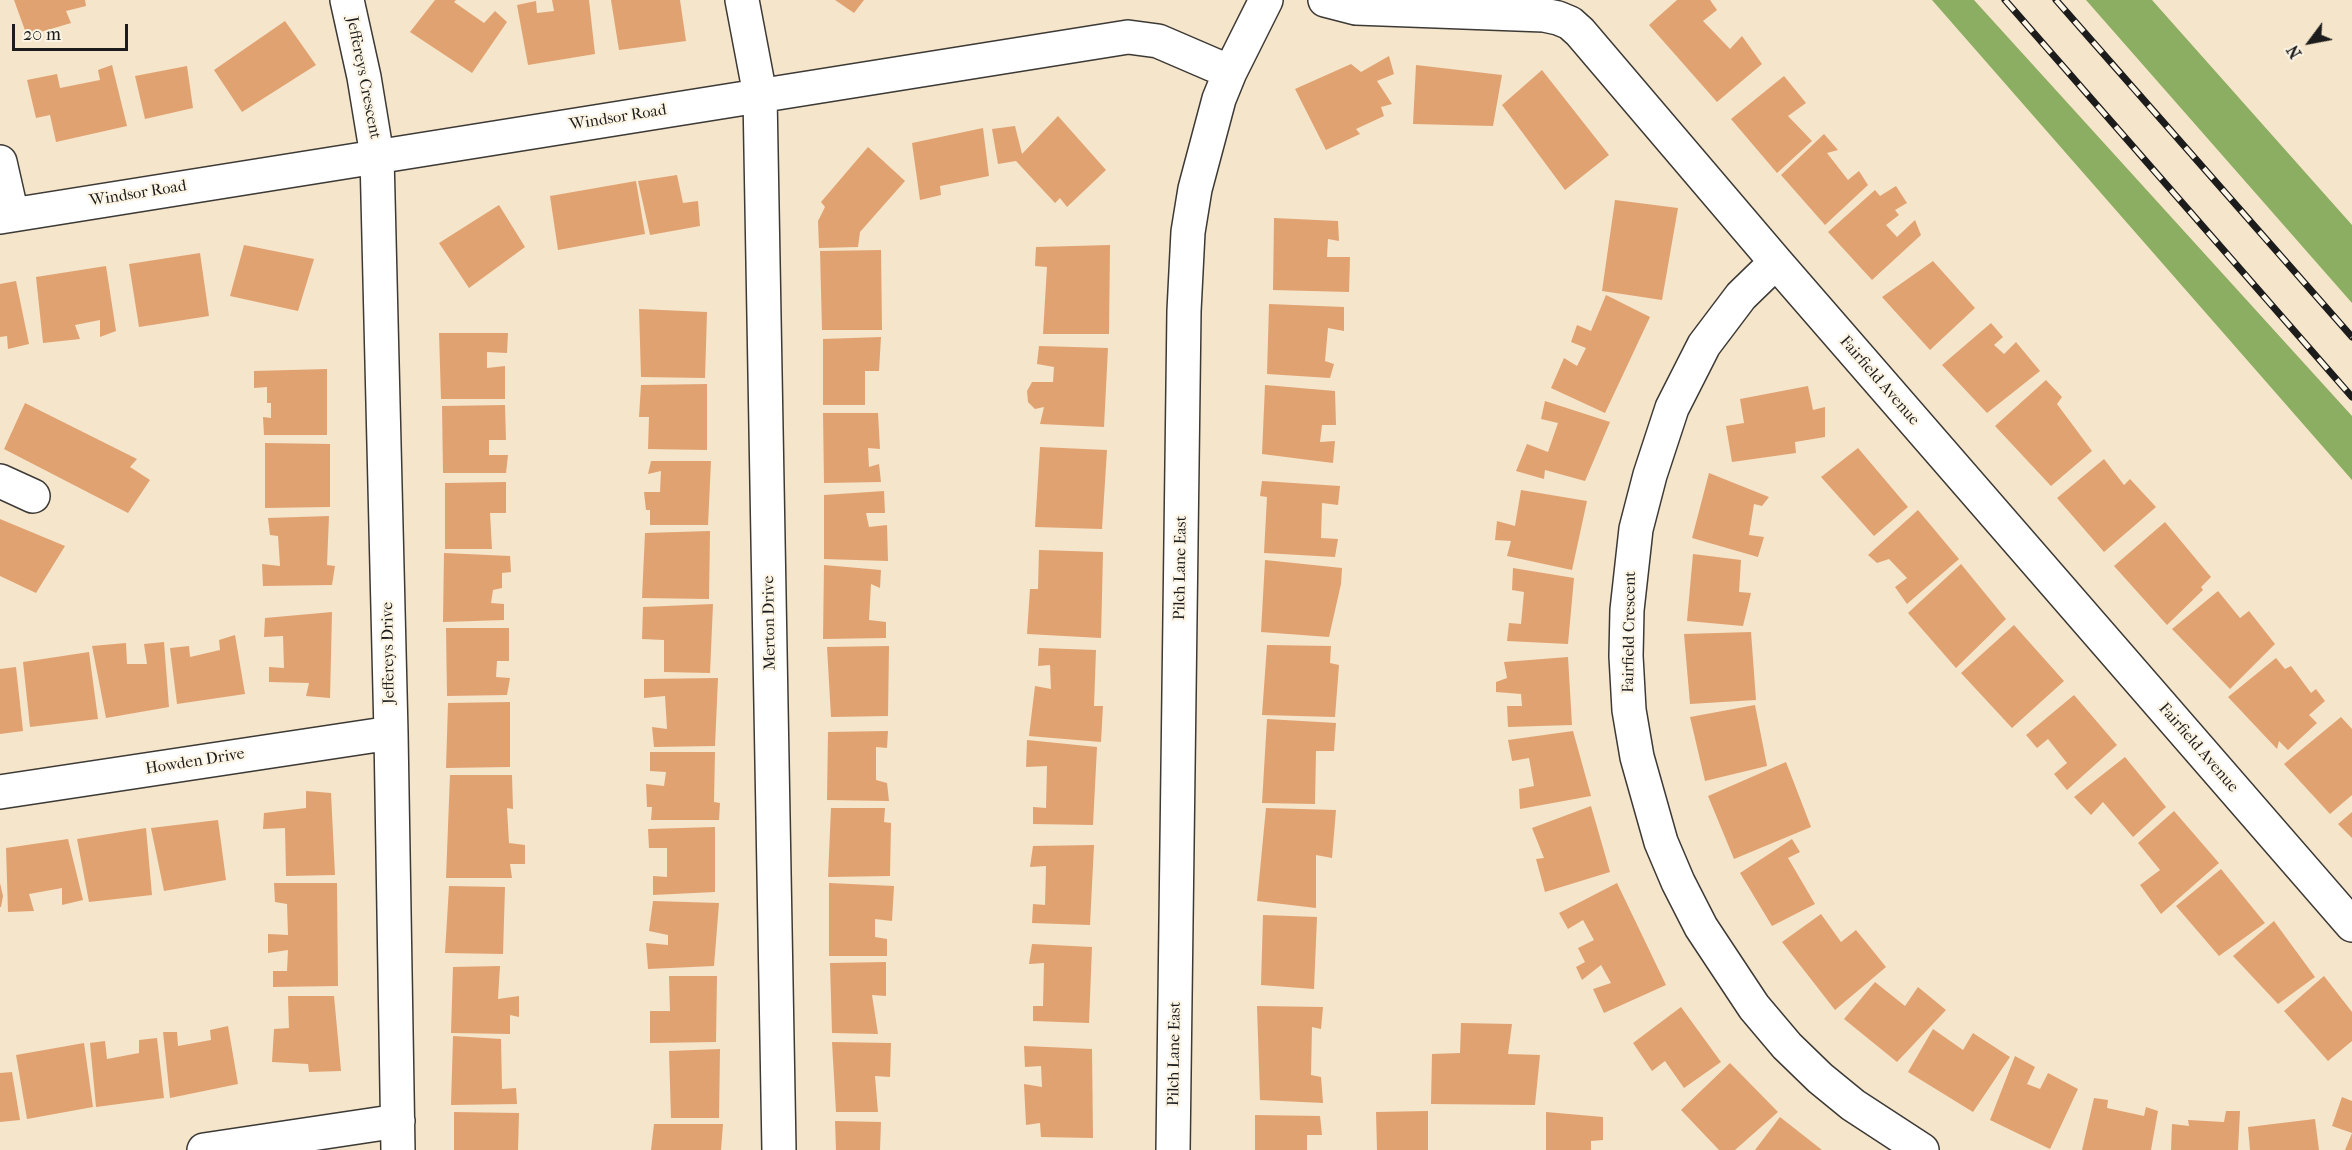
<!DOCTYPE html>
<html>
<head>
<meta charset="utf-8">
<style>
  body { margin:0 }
  #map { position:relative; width:2352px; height:1150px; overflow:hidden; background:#f5e5ca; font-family:"IM FELL French Canon",serif }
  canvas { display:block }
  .north { position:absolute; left:2280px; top:12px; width:60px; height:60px; -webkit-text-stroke:4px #fcf5e5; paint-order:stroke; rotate:238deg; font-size:16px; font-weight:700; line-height:24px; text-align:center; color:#1c1c1c }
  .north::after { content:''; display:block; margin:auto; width:21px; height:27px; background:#1c1c1c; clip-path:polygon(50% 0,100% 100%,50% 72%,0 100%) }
  .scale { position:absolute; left:12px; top:24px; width:116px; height:27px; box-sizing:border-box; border:3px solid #1c1c1c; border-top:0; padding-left:8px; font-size:18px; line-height:21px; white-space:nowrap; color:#1c1c1c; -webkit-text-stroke:4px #fcf5e5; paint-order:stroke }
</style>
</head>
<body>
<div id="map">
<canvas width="2352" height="1150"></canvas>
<div class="north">N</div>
<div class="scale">20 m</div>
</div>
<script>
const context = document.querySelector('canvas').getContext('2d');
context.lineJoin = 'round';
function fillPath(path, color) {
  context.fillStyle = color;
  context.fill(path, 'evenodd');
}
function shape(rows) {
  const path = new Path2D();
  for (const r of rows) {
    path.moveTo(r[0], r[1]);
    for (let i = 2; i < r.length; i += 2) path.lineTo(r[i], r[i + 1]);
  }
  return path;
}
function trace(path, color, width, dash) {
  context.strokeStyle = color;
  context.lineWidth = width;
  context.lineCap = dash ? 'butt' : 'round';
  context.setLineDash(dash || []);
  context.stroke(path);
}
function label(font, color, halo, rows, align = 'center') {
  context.font = font + ' "IM FELL French Canon",serif';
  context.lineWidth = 4.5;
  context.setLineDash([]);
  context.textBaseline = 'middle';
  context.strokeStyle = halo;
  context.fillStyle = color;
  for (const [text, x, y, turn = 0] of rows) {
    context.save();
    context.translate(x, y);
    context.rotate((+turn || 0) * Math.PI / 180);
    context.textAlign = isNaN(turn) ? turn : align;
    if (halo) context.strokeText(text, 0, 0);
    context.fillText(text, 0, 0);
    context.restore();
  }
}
const forest = shape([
  [1932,0,1974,0,2352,416,2352,480],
  [2086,0,2152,0,2352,225,2352,303]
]);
const building = shape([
  [14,0,85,0,86,6,66,11,71,23,27,36],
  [435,0,456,0,454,2,484,23,495,11,507,22,472,73,410,32],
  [552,0,589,0,595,54,528,65,517,5,536,1,537,13,554,11],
  [611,0,680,0,686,41,619,50],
  [835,0,864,0,854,13],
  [1677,0,1710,0,1717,10,1703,21,1730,49,1742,36,1762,64,1717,102,1649,25],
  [285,21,316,65,242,112,214,70],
  [1389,56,1394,74,1377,81,1392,104,1381,107,1384,116,1356,129,1360,134,1326,150,1295,89,1351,64,1361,72],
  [112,65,127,126,56,142,50,115,36,118,27,80,57,74,60,88,100,80,98,70],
  [1416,65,1502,75,1493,126,1413,124],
  [187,66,193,108,145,119,135,76],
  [1542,70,1609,155,1565,190,1502,105],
  [1784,76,1806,103,1788,116,1812,141,1777,173,1731,119],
  [1058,116,1106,170,1067,207,1060,198,1055,203,1016,161,998,164,992,129,1015,126,1022,154],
  [983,128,989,176,940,186,941,195,920,200,912,143],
  [1824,134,1838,150,1827,153,1848,180,1859,171,1868,185,1825,225,1781,175],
  [868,147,905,181,860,232,858,247,819,248,818,221,825,207,821,202],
  [677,175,683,203,698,201,700,226,650,235,638,181],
  [636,181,645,234,558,250,550,196],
  [1896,186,1907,203,1895,210,1899,215,1886,225,1897,237,1915,220,1921,235,1872,280,1828,232,1875,190,1880,196],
  [1615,200,1678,208,1662,300,1602,291],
  [499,205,525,247,469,288,439,243],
  [1274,218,1338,221,1339,241,1328,239,1327,257,1350,257,1349,292,1273,290],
  [244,245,314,259,298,311,230,296],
  [1110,245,1109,334,1043,334,1047,267,1035,266,1036,247],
  [881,250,882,330,822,330,820,251],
  [200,253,209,316,139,327,129,264],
  [1933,261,1975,308,1930,350,1882,297],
  [106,266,116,331,100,337,100,320,75,325,80,339,43,343,36,277],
  [16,281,29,344,8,349,7,336,0,337,0,284],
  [1606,295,1650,317,1605,413,1551,388,1564,358,1577,366,1586,348,1571,342,1577,325,1591,331],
  [1269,304,1344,307,1344,331,1328,328,1325,361,1334,364,1330,378,1267,374],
  [639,309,707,312,705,378,641,377],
  [1991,323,2003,337,1994,345,2004,354,2016,342,2040,371,1987,413,1942,365],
  [439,333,508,333,507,353,487,352,487,368,505,366,505,399,441,399],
  [881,337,879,371,865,371,865,405,823,405,823,339],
  [1039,346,1108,348,1104,427,1040,424,1044,407,1035,409,1028,402,1027,391,1032,382,1053,382,1054,367,1037,364],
  [327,369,327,435,264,435,263,417,271,418,271,403,267,403,267,387,254,388,254,371],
  [2046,380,2062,397,2057,404,2092,451,2051,486,1995,426],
  [707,384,707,450,648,449,649,417,639,417,641,385],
  [1265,385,1335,391,1336,425,1322,425,1320,442,1335,441,1333,463,1262,454],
  [1808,386,1813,410,1825,407,1825,437,1795,442,1796,453,1732,462,1726,426,1744,423,1740,399],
  [1545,401,1610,422,1585,481,1545,470,1544,479,1516,471,1527,444,1548,452,1558,423,1541,419],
  [25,403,137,459,130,467,150,480,128,513,4,449],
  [505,405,506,440,489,440,489,455,508,455,506,473,443,473,442,406],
  [823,413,878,413,880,449,868,448,869,467,879,464,881,482,824,483],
  [265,443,330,444,330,507,265,508],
  [1040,447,1107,450,1102,529,1035,527],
  [1858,448,1908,507,1874,536,1821,477],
  [2104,459,2124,485,2130,479,2156,507,2104,552,2057,498],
  [651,461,711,461,708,525,650,525,650,510,646,510,644,492,660,492,661,471,648,474],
  [1709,473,1769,497,1762,506,1754,504,1749,535,1764,537,1758,557,1692,538],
  [1262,481,1340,486,1338,505,1322,503,1321,538,1338,539,1335,557,1264,553,1267,497,1260,496],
  [506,482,506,513,490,513,492,549,445,549,445,483],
  [1521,490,1587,501,1572,570,1507,556,1511,541,1495,540,1497,521,1515,526],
  [884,491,885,513,866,513,869,527,887,525,888,561,824,559,824,495],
  [1918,510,1959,559,1907,604,1895,587,1907,578,1889,559,1877,563,1868,555],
  [329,516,327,565,335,566,332,585,263,586,262,564,280,566,278,536,270,535,268,518],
  [0,519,65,546,36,593,0,576],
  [2165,522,2211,577,2201,587,2203,590,2167,625,2114,566],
  [710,531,709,599,642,598,645,533],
  [1039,550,1103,552,1101,638,1027,634,1030,589,1038,589],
  [444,553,510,556,511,572,502,573,502,588,493,590,491,603,504,604,504,620,443,622],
  [1693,554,1741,560,1739,592,1751,593,1743,626,1687,621],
  [1265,560,1342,568,1341,584,1329,637,1261,632],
  [1961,564,2006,619,1956,668,1908,613],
  [824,565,881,570,880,588,871,584,869,620,886,622,886,638,823,639],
  [1513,568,1574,578,1568,644,1507,641,1509,623,1521,624,1524,592,1512,590],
  [2218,591,2240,618,2249,611,2275,644,2230,689,2172,629],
  [713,604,710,673,664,672,664,640,642,639,643,607],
  [332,612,330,698,306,696,309,683,269,682,269,667,284,668,283,636,264,637,265,618],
  [2014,625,2064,681,2012,728,1961,673],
  [446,628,509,628,509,661,497,661,496,677,510,678,507,695,447,696],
  [1751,632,1756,700,1690,704,1684,634],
  [235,635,245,694,177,704,170,648,189,646,190,657,220,650,219,640],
  [164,642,169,707,106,718,92,646,126,643,127,664,147,664,144,644],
  [1267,645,1331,646,1330,663,1339,665,1335,717,1262,715],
  [889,646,888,716,831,717,827,647],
  [1039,648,1096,650,1094,706,1103,706,1101,742,1029,736,1035,686,1051,689,1050,665,1038,666],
  [89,652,98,719,30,727,23,662],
  [1568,657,1572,725,1508,727,1507,706,1522,706,1521,694,1496,692,1496,682,1507,678,1504,662],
  [2276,658,2285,669,2291,666,2311,693,2316,689,2325,701,2309,715,2317,723,2288,750,2279,741,2277,749,2228,697],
  [16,667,23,731,0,734,0,669],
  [718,678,715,746,654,747,652,727,667,729,665,696,644,698,644,679],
  [2074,695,2117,745,2067,790,2054,774,2067,763,2048,739,2037,748,2026,735],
  [510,702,510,767,446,768,448,703],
  [1755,705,1767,766,1705,781,1690,717],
  [2341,717,2352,729,2352,795,2330,814,2284,764],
  [1267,719,1336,723,1334,751,1316,751,1315,804,1262,803],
  [888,731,887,748,876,747,876,780,887,783,889,801,827,800,828,732],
  [1573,731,1591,796,1520,809,1519,789,1534,786,1529,758,1512,761,1508,740],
  [1027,740,1097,747,1093,825,1033,824,1033,807,1046,808,1047,766,1026,767],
  [650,752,715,752,714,802,720,803,719,820,651,820,652,807,647,807,646,784,664,786,666,772,650,771],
  [2125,757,2166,807,2133,837,2103,802,2091,815,2074,797],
  [1786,762,1811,827,1734,859,1708,796],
  [450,775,512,775,513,809,507,808,509,843,525,845,525,864,510,864,512,878,446,878],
  [306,791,331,793,335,875,286,876,285,828,263,829,264,813,306,808],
  [1591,806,1610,872,1545,892,1536,859,1544,858,1532,828],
  [831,808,885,808,884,822,891,823,890,876,828,877],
  [1266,808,1336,810,1332,858,1316,855,1316,908,1257,901],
  [2174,811,2219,863,2161,914,2140,885,2160,870,2138,843],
  [2352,812,2352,838,2338,824],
  [218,820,226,880,164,891,151,828],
  [715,827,715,892,653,895,653,876,667,877,667,848,649,848,648,829],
  [146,828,152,895,89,902,77,839],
  [68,839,83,900,62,905,62,888,29,894,34,911,8,912,6,848],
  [1792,839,1800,852,1788,858,1815,904,1772,926,1740,873],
  [1094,845,1090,925,1032,923,1033,904,1045,905,1046,866,1030,867,1033,846],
  [2221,869,2265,923,2219,956,2176,906],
  [0,883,3,896,1,907,0,907],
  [274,883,337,883,338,986,273,987,273,971,287,971,288,950,268,953,268,934,288,935,287,904,275,902],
  [829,883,894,886,892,921,875,919,875,937,887,939,887,956,829,956],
  [1617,883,1666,985,1604,1013,1593,989,1611,983,1601,965,1582,980,1576,967,1585,962,1578,948,1594,940,1583,920,1568,929,1559,913],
  [449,886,505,887,503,954,445,953],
  [653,901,719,903,714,966,648,969,646,943,668,945,668,935,649,931],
  [1821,914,1841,942,1856,930,1886,967,1835,1010,1782,942],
  [1263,915,1317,917,1314,989,1261,985],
  [2274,921,2315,977,2278,1004,2233,956],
  [1032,944,1092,947,1089,1023,1033,1021,1033,1006,1043,1006,1044,963,1029,964],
  [886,962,886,996,872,995,878,1034,832,1033,830,963],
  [500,966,498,999,519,996,519,1017,510,1015,510,1034,451,1033,453,967],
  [669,976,717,976,716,1042,650,1043,650,1011,670,1011],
  [2324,976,2352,1012,2352,1041,2328,1061,2284,1011],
  [1875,982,1905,1006,1918,987,1946,1010,1897,1062,1844,1019],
  [288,996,334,996,341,1071,309,1072,308,1064,272,1062,274,1029,289,1028],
  [1257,1006,1323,1007,1321,1029,1312,1027,1311,1075,1321,1077,1323,1103,1260,1100],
  [1681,1007,1721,1062,1684,1088,1665,1061,1652,1071,1633,1043],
  [1461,1023,1512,1024,1508,1054,1540,1055,1535,1105,1431,1104,1432,1054,1460,1053],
  [228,1026,238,1084,170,1098,163,1032,177,1032,178,1046,211,1040,210,1030],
  [1933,1029,1963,1050,1973,1033,2010,1057,1973,1112,1908,1072],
  [453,1036,501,1039,502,1089,516,1088,517,1104,451,1105],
  [157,1038,164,1098,96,1107,90,1043,105,1041,107,1059,139,1053,139,1040],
  [832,1042,891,1043,890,1077,875,1076,878,1112,836,1112],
  [84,1043,93,1107,27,1119,16,1055],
  [1024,1046,1092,1049,1093,1138,1041,1137,1040,1123,1026,1125,1024,1084,1042,1087,1041,1066,1025,1067],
  [720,1049,719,1118,671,1118,669,1051],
  [2015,1056,2035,1067,2027,1084,2040,1089,2048,1073,2078,1089,2050,1149,1990,1120],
  [1730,1063,1778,1112,1735,1150,1719,1150,1681,1110],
  [12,1072,20,1120,0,1122,0,1073],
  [2342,1097,2352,1101,2352,1150,2345,1150,2352,1133,2332,1126],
  [2094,1098,2108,1100,2107,1108,2144,1116,2146,1107,2158,1111,2151,1150,2082,1150],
  [1428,1111,1428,1150,1377,1150,1376,1112],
  [2226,1111,2240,1111,2238,1150,2171,1150,2172,1124,2189,1126,2188,1120,2224,1122],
  [454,1112,519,1113,518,1150,454,1150],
  [1546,1112,1603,1117,1603,1140,1591,1141,1591,1150,1546,1150],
  [1255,1115,1320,1116,1322,1135,1307,1135,1307,1150,1255,1150],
  [1780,1117,1822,1150,1755,1150],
  [2315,1119,2319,1150,2250,1150,2248,1127],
  [835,1121,881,1122,880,1150,836,1150],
  [654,1124,723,1124,721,1150,651,1150]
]);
const minor = shape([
  [347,0,364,77,377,156,391,733,398,1150],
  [742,0,760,95,779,1150],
  [1325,0,1356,8,1544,15,1558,18,1570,23,1580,32,1776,262,2352,925],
  [0,162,12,215],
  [0,217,1128,37,1158,41,1230,72],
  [1776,262,1741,296,1704,345,1672,408,1650,475,1636,529,1627,610,1626,656,1629,710,1637,757,1661,842,1678,882,1701,927,1754,1007,1787,1046,1820,1078,1853,1105,1922,1150],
  [0,481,33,496],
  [0,792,391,733],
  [204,1150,398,1121],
  [1173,1150,1184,311,1188,232,1195,189,1219,99,1230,72,1266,0]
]);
const rail = shape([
  [2005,0,2352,397],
  [2056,0,2352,337]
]);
const streetNames = [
  ["Jeffereys Crescent",363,78,79],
  ["Windsor Road",618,118,-9],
  ["Windsor Road",138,194,-9],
  ["Fairfield Avenue",1879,381,49],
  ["Pilch Lane East",1181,568,-89],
  ["Merton Drive",770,623,-91],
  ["Fairfield Crescent",1630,632,-89],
  ["Jeffereys Drive",389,653,-91],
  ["Fairfield Avenue",2198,748,49],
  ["Howden Drive",195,762,-9],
  ["Pilch Lane East",1175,1054,-89]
];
fillPath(forest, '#8cae62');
fillPath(building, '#e1a272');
trace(minor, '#3d3a36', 36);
trace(minor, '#fff', 33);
trace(rail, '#1c1c1c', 7);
trace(rail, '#fcf5e5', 4.5, [14]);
label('16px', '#1c1c1c', '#fcf5e5', streetNames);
</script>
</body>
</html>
